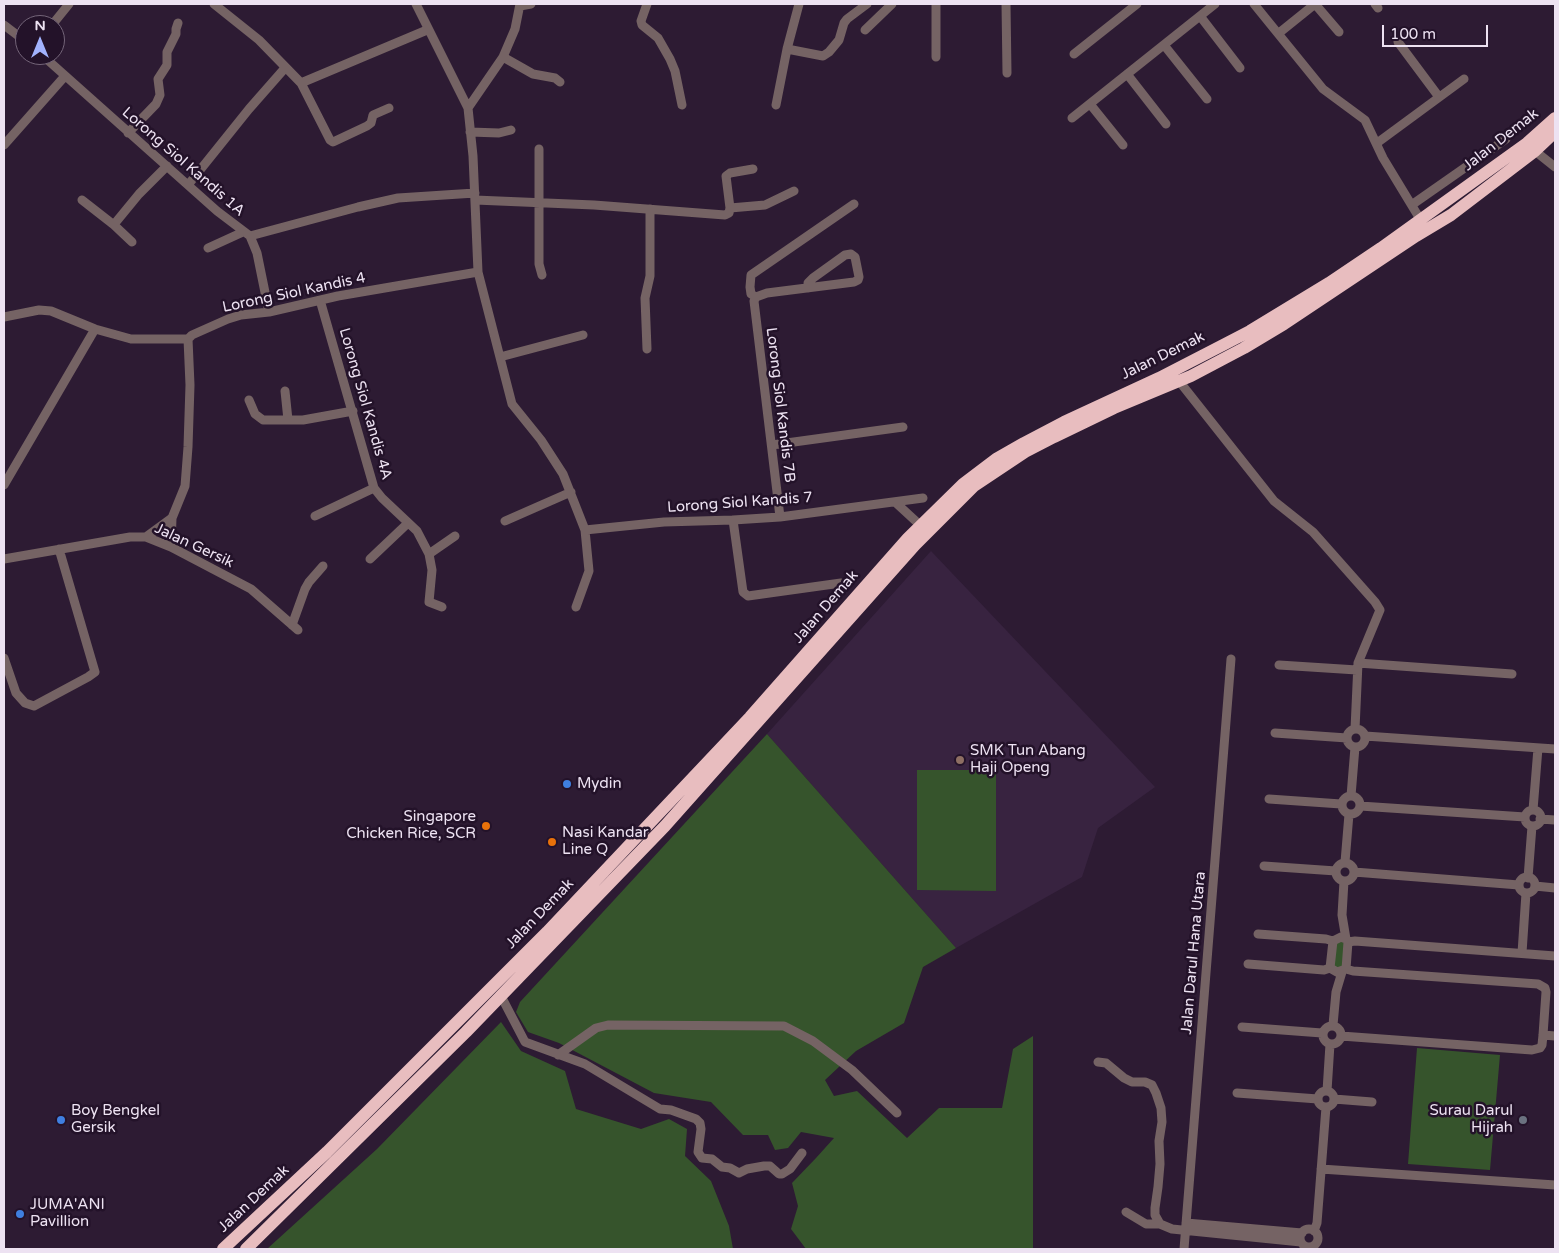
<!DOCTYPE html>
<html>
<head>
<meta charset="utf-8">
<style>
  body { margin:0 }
  #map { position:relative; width:1559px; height:1253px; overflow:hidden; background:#2d1b33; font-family:"Varela Round",sans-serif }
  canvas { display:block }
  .frame { position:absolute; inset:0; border:5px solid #ede2f2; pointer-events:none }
  .north { position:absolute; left:15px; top:15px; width:50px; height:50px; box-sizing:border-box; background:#231229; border:1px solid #746579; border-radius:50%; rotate:0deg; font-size:14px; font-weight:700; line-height:20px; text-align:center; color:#ede2f2 }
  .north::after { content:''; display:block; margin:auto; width:18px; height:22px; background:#a2b2fd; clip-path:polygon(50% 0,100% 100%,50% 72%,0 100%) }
  .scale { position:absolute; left:1382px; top:25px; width:106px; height:22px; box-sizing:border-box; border:2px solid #ede2f2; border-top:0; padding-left:6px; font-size:15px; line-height:18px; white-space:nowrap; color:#ede2f2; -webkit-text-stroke:4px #231229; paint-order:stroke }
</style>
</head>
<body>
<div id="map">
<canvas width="1559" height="1253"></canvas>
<div class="frame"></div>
<div class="north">N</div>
<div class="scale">100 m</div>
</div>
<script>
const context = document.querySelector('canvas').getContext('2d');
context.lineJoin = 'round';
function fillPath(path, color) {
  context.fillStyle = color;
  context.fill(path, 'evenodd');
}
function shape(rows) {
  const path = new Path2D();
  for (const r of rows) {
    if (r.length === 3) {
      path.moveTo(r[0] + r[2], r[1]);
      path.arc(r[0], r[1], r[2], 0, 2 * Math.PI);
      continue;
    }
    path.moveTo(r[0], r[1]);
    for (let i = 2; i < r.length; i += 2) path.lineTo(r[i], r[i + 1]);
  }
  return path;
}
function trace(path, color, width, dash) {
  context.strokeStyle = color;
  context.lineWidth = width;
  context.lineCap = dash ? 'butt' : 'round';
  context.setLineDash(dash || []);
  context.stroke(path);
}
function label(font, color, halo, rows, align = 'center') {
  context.font = font + ' "Varela Round",sans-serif';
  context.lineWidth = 5;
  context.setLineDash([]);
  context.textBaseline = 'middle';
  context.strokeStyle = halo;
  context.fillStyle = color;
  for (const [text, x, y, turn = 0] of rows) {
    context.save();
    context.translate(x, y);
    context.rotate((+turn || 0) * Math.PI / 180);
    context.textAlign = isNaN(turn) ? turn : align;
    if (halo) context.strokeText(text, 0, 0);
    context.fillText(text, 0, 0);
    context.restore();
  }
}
const built = shape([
  [931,551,1155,787,1098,828,1082,877,956,948,767,734]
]);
const green = shape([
  [767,734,956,948,923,967,904,1023,856,1051,825,1080,834,1096,857,1091,907,1138,939,1108,1002,1108,1013,1049,1033,1036,1033,1249,927,1249,924,1248,923,1249,806,1249,791,1229,798,1206,792,1183,816,1158,834,1138,801,1132,788,1148,775,1150,768,1135,743,1135,711,1102,654,1093,559,1043,528,1032,516,1012,520,1002],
  [917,770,996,770,996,891,917,890],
  [1340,941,1345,943,1342,968,1334,967,1334,944],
  [501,1022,521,1051,565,1071,576,1109,641,1129,669,1119,687,1129,685,1156,711,1181,729,1226,733,1249,267,1249,377,1149],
  [1417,1048,1500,1055,1490,1170,1408,1164]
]);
const minor = shape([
  [214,4,259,40,301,83,427,30],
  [416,4,468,108,473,156,478,272,512,404,541,440,563,474,585,530,589,571,576,607],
  [647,4,641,21,642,25,658,38,670,59,675,71,682,105],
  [936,4,936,57],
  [1006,4,1007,73],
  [1254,4,1323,89,1365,120,1383,158,1420,219],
  [1315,4,1339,32],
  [1375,4,1378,8],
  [520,6,531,4],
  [1200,16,1240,68],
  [4,25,25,41],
  [52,25,69,4],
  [865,30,892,4],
  [1279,33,1315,4],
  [1398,42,1439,97],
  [1164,45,1207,99],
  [787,49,823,56,829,52,839,40,844,23,847,19,867,4],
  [1074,54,1137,4],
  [42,55,217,211,250,236,257,253,269,312],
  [503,57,533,74,555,78,560,82],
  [1127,74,1166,124],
  [301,83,330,140,333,142,367,126,371,123,373,115,389,108],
  [1090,104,1123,145],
  [776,105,787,49,799,4],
  [468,108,503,57,515,29,520,4],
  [1072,118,1215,4],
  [470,132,499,133,511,130],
  [128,133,156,104,160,95,158,79,167,65,167,52,176,34,176,29,178,23],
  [1377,143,1464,79],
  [4,145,65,76],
  [539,149,539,264,542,275],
  [1535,151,1555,167],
  [188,185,249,109,285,68],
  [82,200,114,225],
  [475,200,594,205,725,215,729,213,730,208,726,176,730,173,753,169],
  [1413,204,1506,139],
  [730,208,765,205,794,191],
  [250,236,358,207,398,198,475,193],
  [132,242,114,225,116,222,139,194,167,166],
  [208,248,243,232],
  [756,297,754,301,780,517],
  [756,297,767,293,854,282,858,280,859,277,855,257,851,254,845,255,813,278,808,283,808,288],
  [756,297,751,294,750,287,751,275,854,204],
  [320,300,374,488,382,498,417,531,429,554,432,570,429,602,442,607],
  [4,317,39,310,51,311,95,329,131,339,188,339,192,335,228,319,241,315,269,312,338,296,478,272],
  [647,349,645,298,650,276,650,209],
  [500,357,583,335],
  [1179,381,1274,501,1313,532,1375,602,1380,610,1358,663,1355,729],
  [285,391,288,420],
  [249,400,255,414,263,420,303,420,353,411],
  [772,445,903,427],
  [4,485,95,329],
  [895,502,920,525],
  [315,516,374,488],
  [733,520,743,592,748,596,841,583],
  [505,521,571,492],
  [585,530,664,522,733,520,780,517,923,498],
  [146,537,172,518],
  [171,547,172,518,185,486,188,447,190,385,188,339],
  [429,554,455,536],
  [4,559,130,537,146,537,171,547,251,589,298,630],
  [370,559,408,523],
  [292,625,305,589,309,582,323,566],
  [4,658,16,693,25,703,34,706,88,677,95,672,59,549],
  [1358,663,1512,674],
  [1279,665,1357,670],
  [1356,738,9],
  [1275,733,1347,738],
  [1365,736,1555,749],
  [1351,805,9],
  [1351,796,1355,747],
  [1269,799,1341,804],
  [1360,806,1525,817],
  [1533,810,1538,748],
  [1533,818,8],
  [1540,819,1555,820],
  [1345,862,1349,814],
  [1345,872,9],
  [1264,866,1336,871],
  [1354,872,1519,885],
  [1527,885,8],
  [1528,878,1532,826],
  [1344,881,1342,915,1346,939],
  [1535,886,1555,888],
  [1258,934,1326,939,1333,941],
  [1341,937,1346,939,1348,942,1346,969,1337,972,1330,968,1333,941,1341,937],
  [1348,942,1355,941,1555,956],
  [1522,953,1526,893],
  [1248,964,1324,970,1330,968],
  [501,996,525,1042,585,1064,660,1109,671,1110,696,1119,700,1123,701,1129,698,1152,702,1158,712,1159,722,1167,730,1168,739,1173,747,1169,764,1166,770,1166,779,1174,782,1174,790,1169,802,1153],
  [1333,1025,1336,992,1342,972],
  [1332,1035,9],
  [1242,1027,1322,1033],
  [1543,1035,1555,1036],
  [1341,1036,1532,1050,1540,1048,1542,1045,1543,1035,1546,992,1545,988,1538,984,1353,971,1346,969],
  [558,1055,596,1028,608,1025,784,1026,813,1041,852,1070,897,1113],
  [1098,1062,1106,1063,1124,1078,1132,1082,1145,1082,1152,1085,1156,1093,1161,1108,1162,1122,1159,1141,1160,1164,1158,1187,1155,1208,1155,1215,1160,1224],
  [1327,1091,1330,1044],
  [1326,1099,8],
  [1237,1093,1318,1099],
  [1334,1099,1372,1102],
  [1321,1169,1555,1185],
  [1126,1212,1146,1224,1160,1224,1172,1229,1301,1242],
  [1186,1223,1302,1233],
  [1309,1238,9],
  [1314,1231,1317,1223,1326,1107],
  [1184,1249,1231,659]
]);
const highway = shape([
  [223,1249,327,1152,547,932,750,717,908,538,963,484,996,459,1024,443,1064,422,1159,378,1223,345,1250,331,1329,283,1381,248,1527,143,1555,118],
  [246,1249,466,1032,665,826,915,545,974,486,1025,452,1054,437,1114,408,1191,376,1244,348,1284,324,1416,236,1451,215,1535,151,1555,132]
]);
const markers = [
  [960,760,5,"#8d6e63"],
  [567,784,5,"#3f7fe0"],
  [486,826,5,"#e8710a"],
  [552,842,5,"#e8710a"],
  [61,1120,5,"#3f7fe0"],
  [1523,1120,5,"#6b7280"],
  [20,1214,5,"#3f7fe0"]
];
const streetNames = [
  ["Jalan Demak",1501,140,-38],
  ["Lorong Siol Kandis 1A",183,162,41],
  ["Lorong Siol Kandis 4",294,293,-12],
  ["Jalan Demak",1163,356,-26],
  ["Lorong Siol Kandis 4A",365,404,74],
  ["Lorong Siol Kandis 7B",780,405,83],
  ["Lorong Siol Kandis 7",740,503,-4],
  ["Jalan Gersik",194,546,25],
  ["Jalan Demak",826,607,-49],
  ["Jalan Demak",540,914,-46],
  ["Jalan Darul Hana Utara",1194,953,-85],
  ["Jalan Demak",254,1199,-43]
];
const poiNames = [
  ["SMK Tun Abang",970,751],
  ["Haji Openg",970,768],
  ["Mydin",577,784],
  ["Singapore",476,817,"right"],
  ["Chicken Rice, SCR",476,834,"right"],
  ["Nasi Kandar",562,833],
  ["Line Q",562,850],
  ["Boy Bengkel",71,1111],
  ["Gersik",71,1128],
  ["Surau Darul",1513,1111,"right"],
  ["Hijrah",1513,1128,"right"],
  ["JUMA'ANI",30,1205],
  ["Pavillion",30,1222]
];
fillPath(built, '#382340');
fillPath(green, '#36542c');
trace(minor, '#756364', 9);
trace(highway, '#e8bdbf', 12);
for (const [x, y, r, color] of markers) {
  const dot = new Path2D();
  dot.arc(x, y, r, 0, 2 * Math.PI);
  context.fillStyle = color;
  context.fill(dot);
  trace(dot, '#231229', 2);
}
label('15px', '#ede2f2', '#231229', streetNames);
label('15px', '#ede2f2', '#231229', poiNames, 'left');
</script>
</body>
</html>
